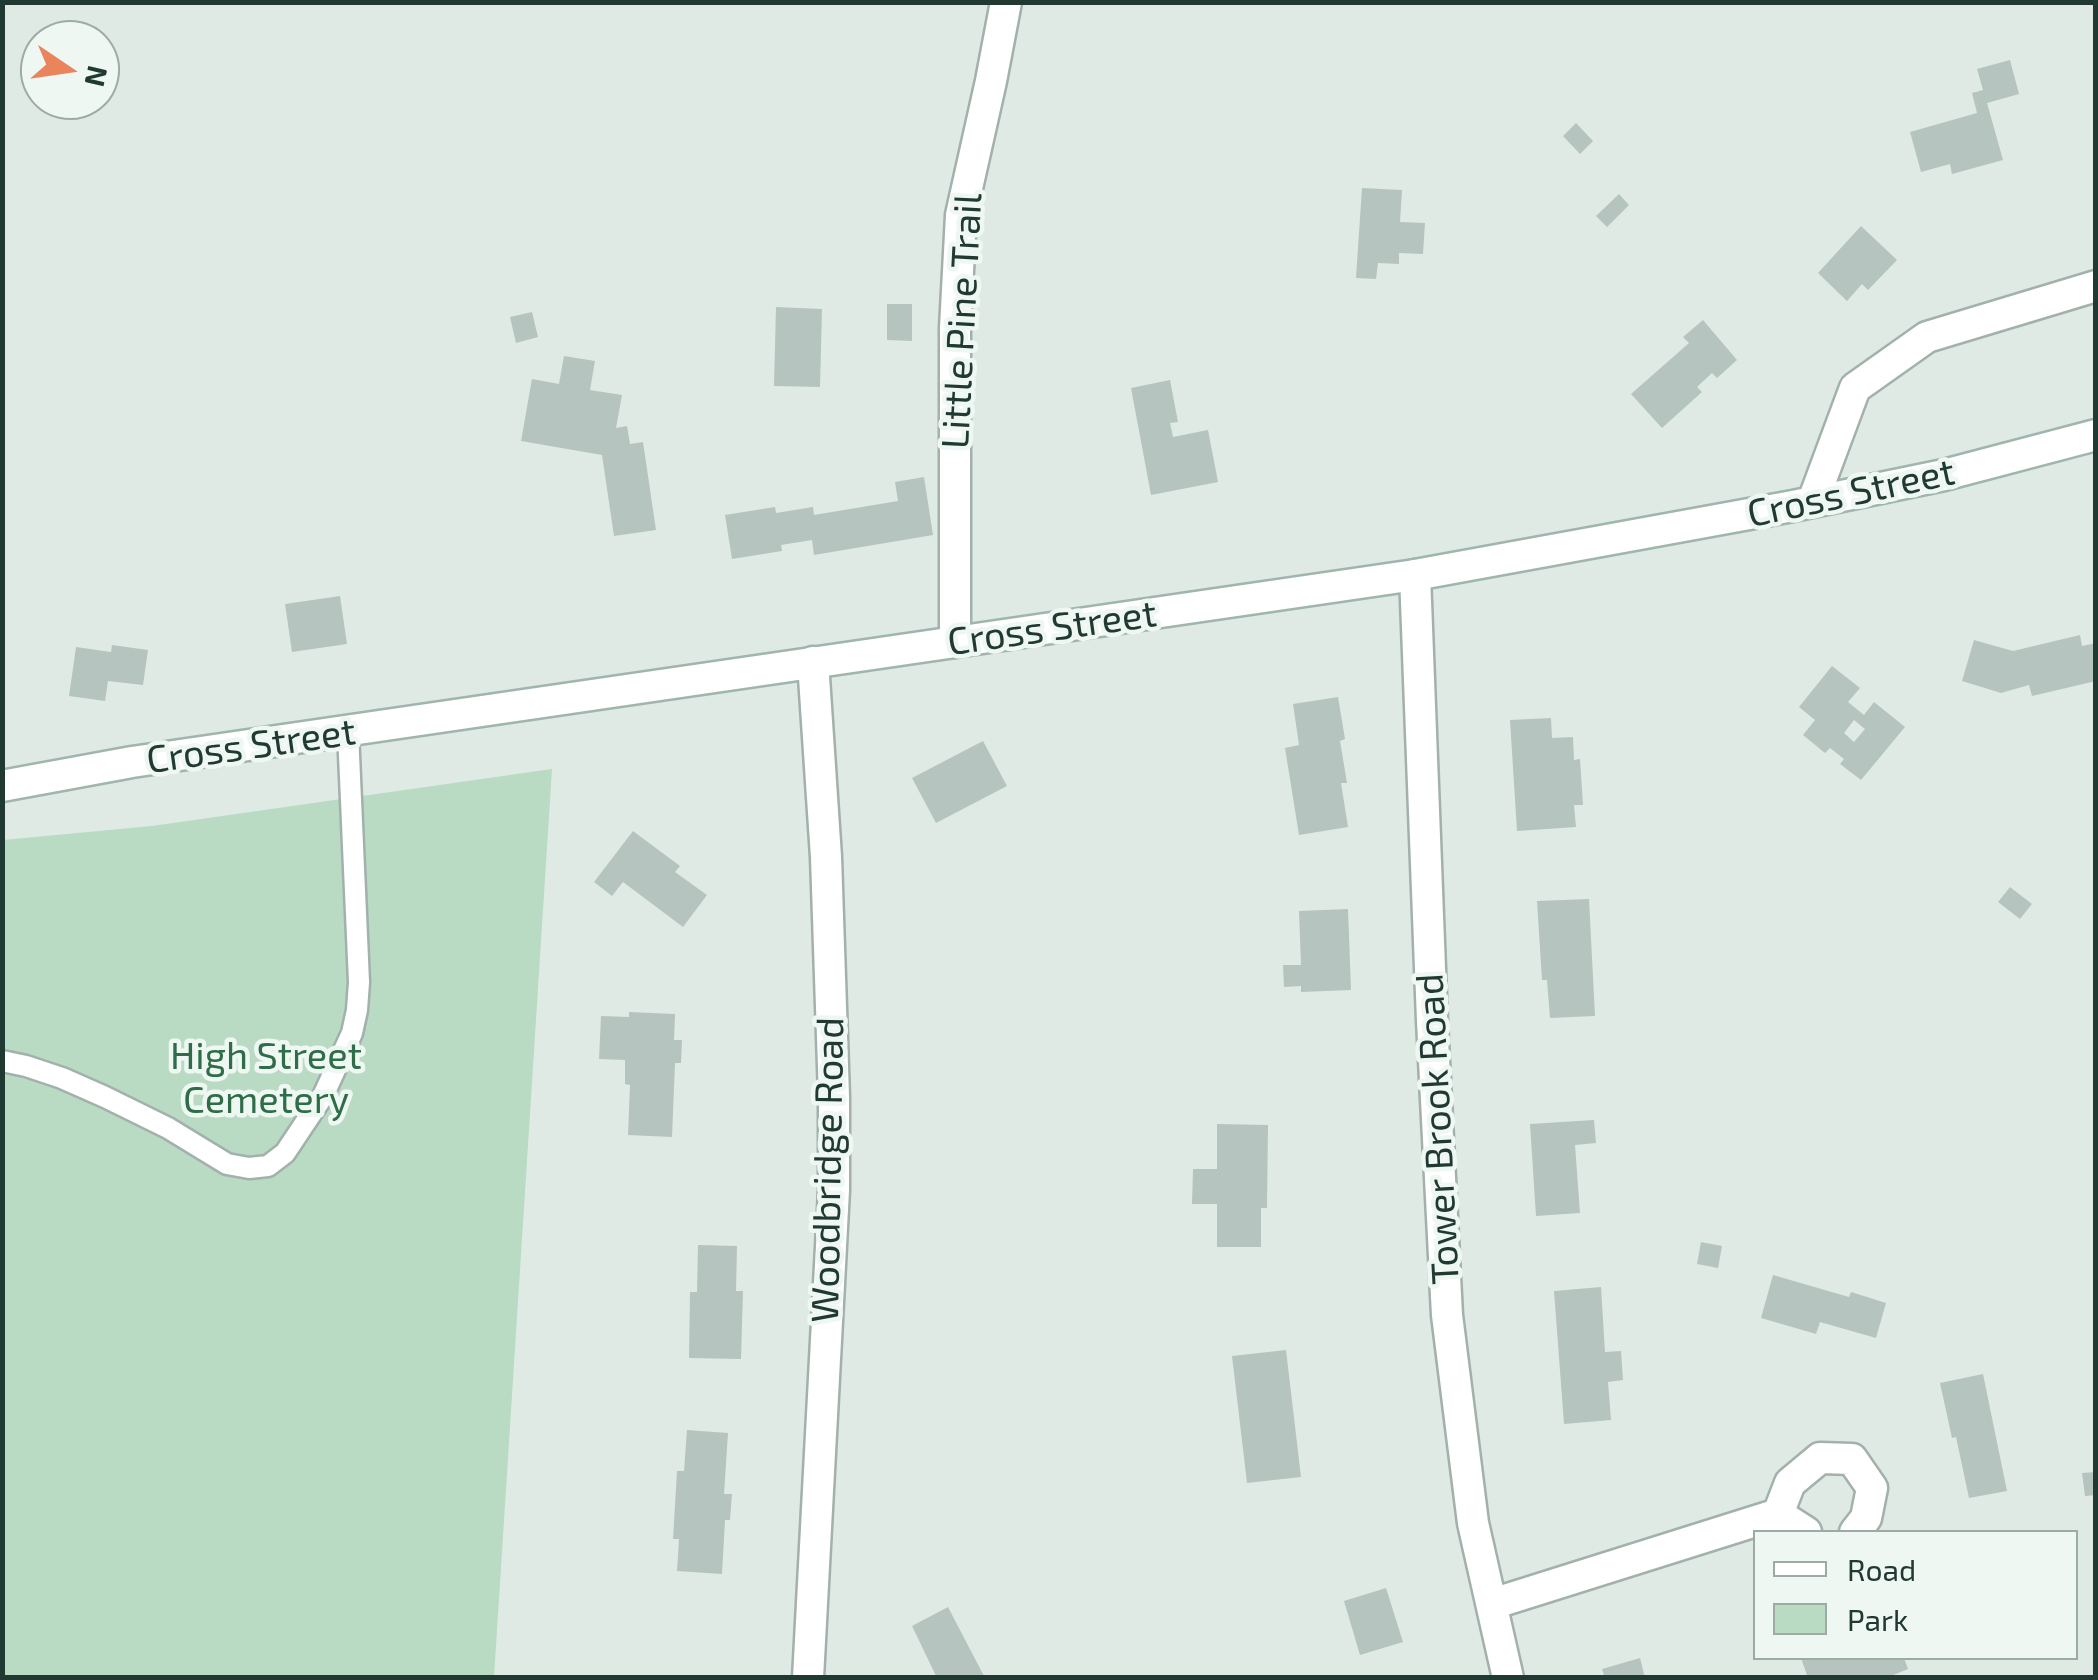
<!DOCTYPE html>
<html>
<head>
<meta charset="utf-8">
<style>
  body { margin:0 }
  #map { position:relative; width:2098px; height:1680px; overflow:hidden; background:#dfeae5; font-family:"Exo 2",sans-serif }
  canvas { display:block }
  .frame { position:absolute; inset:0; border:5px solid #213933; pointer-events:none }
  .legend { position:absolute; left:1753px; top:1530px; width:325px; height:130px; box-sizing:border-box; background:#eff7f3; border:2px solid #9daba6; margin:0; padding:12px 18px; list-style:none; font-size:30px; color:#213933 }
  .legend li { display:flex; align-items:center; gap:20px; height:50px }
  .legend b { width:50px; border:2px solid #9daba6 }
  .north { position:absolute; left:20px; top:20px; width:100px; height:100px; box-sizing:border-box; background:#eff7f3; border:2px solid #9daba6; border-radius:50%; rotate:103deg; font-size:28px; font-weight:700; line-height:40px; text-align:center; color:#213933 }
  .north::after { content:''; display:block; margin:auto; width:35px; height:45px; background:#ea845d; clip-path:polygon(50% 0,100% 100%,50% 72%,0 100%) }
</style>
</head>
<body>
<div id="map">
<canvas width="2098" height="1680"></canvas>
<div class="frame"></div>
<ul class="legend">
<li><b style="height:12px;background:#fff"></b>Road</li>
<li><b style="height:28px;background:#b9dac3"></b>Park</li>
</ul>
<div class="north">N</div>
</div>
<script>
const context = document.querySelector('canvas').getContext('2d');
context.lineJoin = 'round';
function fillPath(path, color) {
  context.fillStyle = color;
  context.fill(path, 'evenodd');
}
function shape(rows) {
  const path = new Path2D();
  for (const r of rows) {
    path.moveTo(r[0], r[1]);
    for (let i = 2; i < r.length; i += 2) path.lineTo(r[i], r[i + 1]);
  }
  return path;
}
function trace(path, color, width, dash) {
  context.strokeStyle = color;
  context.lineWidth = width;
  context.lineCap = dash ? 'butt' : 'round';
  context.setLineDash(dash || []);
  context.stroke(path);
}
function label(font, color, halo, rows, align = 'center') {
  context.font = font + ' "Exo 2",sans-serif';
  context.lineWidth = 9;
  context.setLineDash([]);
  context.textBaseline = 'middle';
  context.strokeStyle = halo;
  context.fillStyle = color;
  for (const [text, x, y, turn = 0] of rows) {
    context.save();
    context.translate(x, y);
    context.rotate((+turn || 0) * Math.PI / 180);
    context.textAlign = isNaN(turn) ? turn : align;
    if (halo) context.strokeText(text, 0, 0);
    context.fillText(text, 0, 0);
    context.restore();
  }
}
const green = shape([
  [552,769,494,1677,3,1678,3,840,152,826]
]);
const building = shape([
  [2010,60,2019,94,1987,103,2003,160,1952,174,1950,164,1921,172,1910,132,1977,113,1972,93,1983,90,1977,69],
  [1576,123,1593,141,1580,154,1563,136],
  [1362,188,1402,190,1400,222,1425,223,1423,254,1399,253,1399,264,1378,263,1376,279,1356,278],
  [1619,194,1629,205,1607,227,1596,216],
  [1861,226,1897,260,1868,290,1862,284,1847,301,1818,273],
  [887,304,912,304,912,341,887,340],
  [776,307,822,309,820,387,774,386],
  [532,312,538,337,516,343,510,317],
  [1703,320,1737,360,1717,378,1712,373,1697,387,1702,392,1662,428,1631,394,1689,343,1683,337],
  [564,356,595,361,590,390,622,395,616,428,627,426,630,444,643,442,656,530,614,536,602,455,521,441,532,379,559,384],
  [1170,380,1178,422,1170,423,1173,437,1208,430,1218,482,1151,495,1131,388],
  [924,477,933,535,814,555,812,540,781,545,782,551,732,559,725,515,775,507,776,513,813,507,814,515,898,501,895,482],
  [340,596,347,644,292,652,285,604],
  [2080,635,2082,646,2096,643,2096,681,2032,696,2029,685,2001,693,1962,681,1974,640,2013,651],
  [112,645,148,650,143,685,108,681,105,701,69,696,76,647,111,652],
  [1832,666,1860,688,1848,702,1864,715,1874,702,1905,727,1861,780,1840,764,1844,759,1830,748,1825,753,1803,735,1815,720,1799,707],
  [1854,720,1865,729,1854,742,1844,733],
  [1338,697,1345,739,1340,741,1347,783,1341,783,1348,827,1299,835,1285,748,1299,745,1293,704],
  [1551,718,1552,738,1573,737,1574,760,1580,759,1583,805,1574,805,1576,827,1517,831,1510,720],
  [983,741,1007,786,936,823,912,778],
  [633,831,680,866,675,872,707,895,683,927,623,882,612,896,594,882],
  [2010,887,2032,904,2020,919,1998,902],
  [1589,899,1595,1016,1550,1018,1547,980,1542,980,1537,901],
  [1348,909,1351,990,1301,992,1301,986,1284,987,1283,965,1301,965,1299,911],
  [629,1012,675,1014,674,1040,682,1040,681,1063,675,1063,672,1137,628,1135,630,1085,625,1084,625,1060,599,1059,601,1016,629,1017],
  [1594,1120,1596,1143,1575,1145,1580,1213,1536,1216,1530,1124],
  [1217,1124,1268,1125,1267,1208,1261,1208,1261,1247,1217,1247,1217,1204,1192,1204,1193,1169,1217,1169],
  [1701,1242,1722,1246,1718,1268,1697,1264],
  [698,1245,737,1246,736,1291,743,1291,741,1359,689,1358,690,1292,697,1292],
  [1773,1275,1849,1297,1851,1292,1886,1303,1876,1338,1820,1322,1816,1334,1761,1318],
  [1601,1287,1605,1352,1621,1351,1623,1380,1608,1382,1611,1420,1564,1424,1554,1291],
  [1286,1350,1301,1477,1247,1483,1232,1356],
  [1983,1374,2007,1491,1969,1498,1956,1437,1952,1438,1940,1383],
  [687,1430,728,1433,724,1494,732,1494,730,1520,725,1520,722,1574,677,1571,679,1539,673,1539,677,1471,684,1471],
  [2096,1472,2096,1495,2085,1496,2082,1473],
  [1386,1588,1403,1642,1360,1655,1344,1601],
  [948,1607,985,1678,937,1678,912,1626],
  [1640,1658,1645,1678,1605,1678,1602,1669],
  [1801,1658,1904,1658,1908,1669,1886,1678,1808,1678]
]);
const lane = shape([
  [2,1061,26,1066,62,1078,105,1097,168,1128,227,1164,249,1168,268,1166,285,1153,323,1096,352,1033,357,1010,359,982,348,732]
]);
const street = shape([
  [1813,501,1855,388,1927,337,2096,286],
  [1415,575,1432,1021,1447,1315,1473,1523,1508,1678],
  [955,642,955,328,961,215,991,81,1006,2],
  [1778,1514,1790,1483,1820,1458,1852,1459,1872,1488,1866,1518,1855,1532],
  [1778,1514,1806,1532],
  [1492,1604,1778,1514],
  [808,1678,834,1190,834,1097,826,857,813,662]
]);
const secondary = shape([
  [2,786,132,762,1415,575,1793,506,1944,475,2096,435]
]);
const streetNames = [
  ["Little Pine Trail",962,321,-87],
  ["Cross Street",1851,493,-12],
  ["Cross Street",1052,628,-8],
  ["Cross Street",251,746,-8],
  ["Tower Brook Road",1438,1129,-93],
  ["Woodbridge Road",828,1170,-89]
];
const parkNames = [
  ["High Street",266,1056],
  ["Cemetery",266,1100]
];
fillPath(green, '#b9dac3');
fillPath(building, '#b5c4be');
trace(lane, '#a2b1ac', 25);
trace(street, '#a2b1ac', 35);
trace(secondary, '#9fb5ae', 35);
trace(lane, '#fff', 20);
trace(street, '#fff', 30);
trace(secondary, '#fff', 30);
label('38px', '#213933', '#eff7f3', streetNames);
label('38px', '#2e6d48', '#eff7f3', parkNames);
</script>
</body>
</html>
